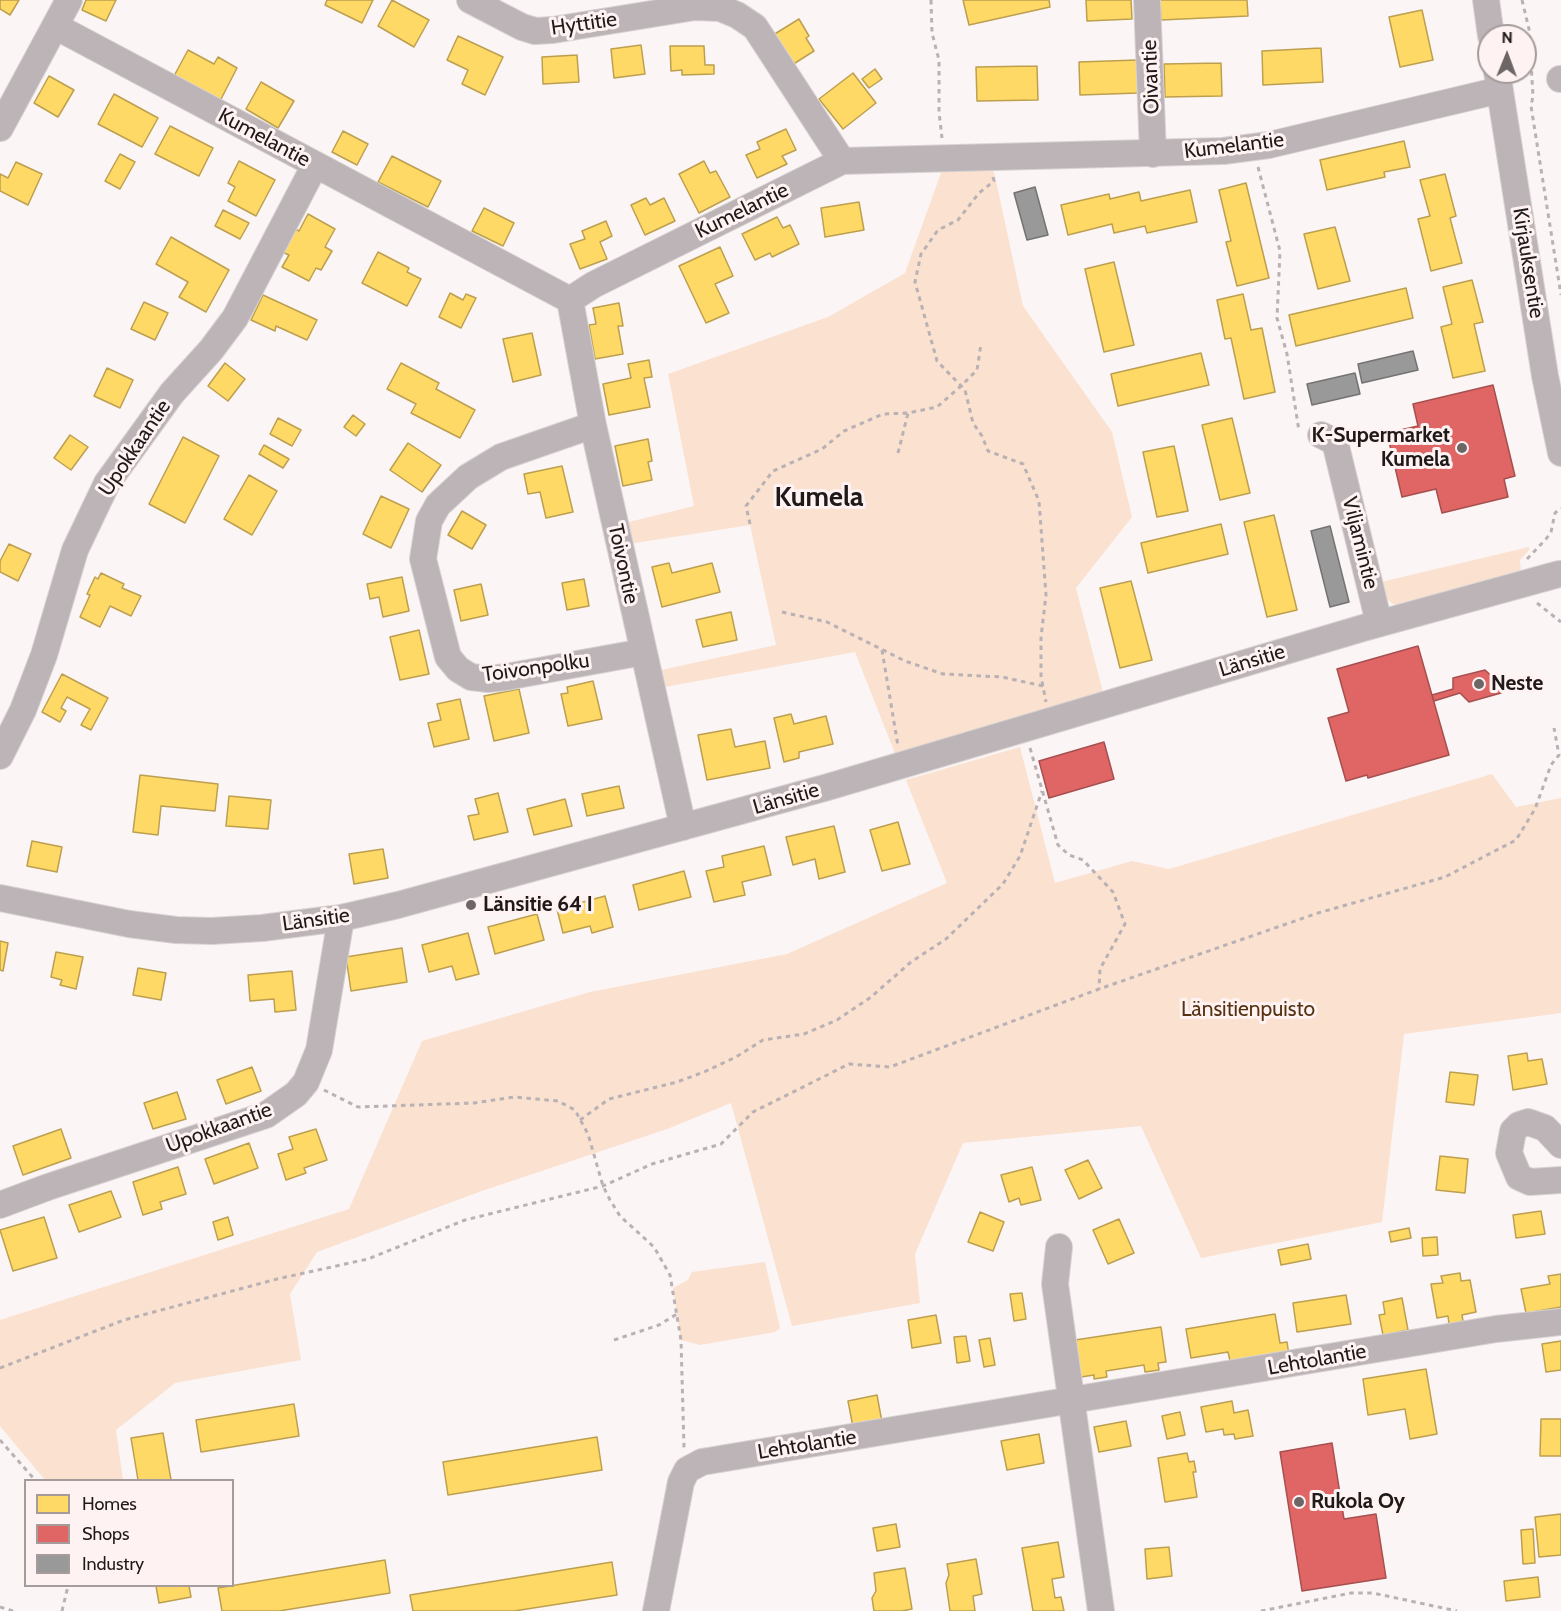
<!DOCTYPE html>
<html>
<head>
<meta charset="utf-8">
<style>
  body { margin:0 }
  #map { position:relative; width:1561px; height:1611px; overflow:hidden; background:#fcf5f5; font-family:Cabin,sans-serif }
  canvas { display:block }
  .legend { position:absolute; left:24px; top:1479px; width:210px; height:108px; box-sizing:border-box; background:#fff2f2; border:2px solid #a59b9b; margin:0; padding:8px 10px; list-style:none; font-size:18px; color:#1f1919 }
  .legend li { display:flex; align-items:center; gap:12px; height:30px }
  .legend b { width:30px; border:2px solid #a59b9b }
  .north { position:absolute; left:1477px; top:24px; width:60px; height:60px; box-sizing:border-box; background:#fff2f2; border:2px solid #a59b9b; border-radius:50%; rotate:1deg; font-size:16px; font-weight:700; line-height:24px; text-align:center; color:#1f1919 }
  .north::after { content:''; display:block; margin:auto; width:21px; height:27px; background:#6c6666; clip-path:polygon(50% 0,100% 100%,50% 72%,0 100%) }
</style>
</head>
<body>
<div id="map">
<canvas width="1561" height="1611"></canvas>
<ul class="legend">
<li><b style="height:16px;background:#ffd966"></b>Homes</li>
<li><b style="height:16px;background:#e06666"></b>Shops</li>
<li><b style="height:16px;background:#999"></b>Industry</li>
</ul>
<div class="north">N</div>
</div>
<script>
const context = document.querySelector('canvas').getContext('2d');
context.lineJoin = 'round';
function fillPath(path, color) {
  context.fillStyle = color;
  context.fill(path, 'evenodd');
}
function shape(rows) {
  const path = new Path2D();
  for (const r of rows) {
    path.moveTo(r[0], r[1]);
    for (let i = 2; i < r.length; i += 2) path.lineTo(r[i], r[i + 1]);
  }
  return path;
}
function trace(path, color, width, dash) {
  context.strokeStyle = color;
  context.lineWidth = width;
  context.lineCap = dash ? 'butt' : 'round';
  context.setLineDash(dash || []);
  context.stroke(path);
}
function label(font, color, halo, rows, align = 'center') {
  context.font = font + ' Cabin,sans-serif';
  context.lineWidth = 6;
  context.setLineDash([]);
  context.textBaseline = 'middle';
  context.strokeStyle = halo;
  context.fillStyle = color;
  for (const [text, x, y, turn = 0] of rows) {
    context.save();
    context.translate(x, y);
    context.rotate((+turn || 0) * Math.PI / 180);
    context.textAlign = isNaN(turn) ? turn : align;
    if (halo) context.strokeText(text, 0, 0);
    context.fillText(text, 0, 0);
    context.restore();
  }
}
const green = shape([
  [991,158,1023,306,1112,432,1132,517,1076,588,1104,696,896,756,855,652,665,687,661,670,776,645,750,525,629,544,625,523,694,506,668,374,828,317,905,273,946,159],
  [1529,547,1529,550,1520,560,1521,572,1401,606,1393,604,1381,594,1381,582],
  [1020,747,1055,883,1132,861,1169,869,1492,774,1516,807,1561,798,1561,1013,1404,1034,1382,1222,1201,1258,1141,1126,963,1143,915,1254,920,1303,792,1326,731,1103,667,1129,479,1192,317,1252,290,1294,301,1360,175,1383,116,1430,123,1480,45,1480,0,1426,0,1320,349,1209,422,1041,590,992,787,954,947,883,906,780],
  [765,1262,780,1328,775,1332,700,1345,681,1340,673,1288,688,1280,692,1272]
]);
const homes = shape([
  [0,0,19,0,10,15,0,9,0,0],
  [86,0,116,0,106,21,82,10,86,0],
  [327,0,373,0,362,23,325,5,327,0],
  [392,0,429,20,414,47,378,26,392,0],
  [963,0,1049,0,1050,7,969,25,963,0],
  [1086,0,1131,0,1132,19,1087,21,1086,0],
  [1160,0,1247,0,1248,16,1161,20,1160,0],
  [1422,10,1433,60,1400,67,1389,17,1422,10],
  [799,19,809,36,806,38,814,51,792,65,773,35,799,19],
  [458,36,503,57,485,95,462,84,468,70,447,60,458,36],
  [641,45,645,74,614,78,611,49,641,45],
  [670,46,704,46,705,65,714,65,714,74,682,75,682,70,671,71,670,46],
  [1321,48,1323,82,1263,85,1262,51,1321,48],
  [188,50,214,64,218,57,237,68,220,101,174,76,188,50],
  [577,55,579,82,543,84,542,57,577,55],
  [1138,60,1139,93,1080,95,1079,62,1138,60],
  [1221,63,1222,96,1165,97,1164,64,1221,63],
  [1037,66,1038,100,977,101,976,67,1037,66],
  [875,69,882,79,869,88,862,79,875,69],
  [853,73,876,103,843,129,819,99,853,73],
  [49,76,74,90,58,117,34,103,49,76],
  [261,82,294,101,278,128,246,109,261,82],
  [114,94,158,118,142,147,98,124,114,94],
  [170,126,213,148,199,176,155,154,170,126],
  [786,129,796,150,782,156,787,164,757,178,746,155,760,149,757,142,786,129],
  [343,131,368,144,357,165,332,152,343,131],
  [1404,141,1410,167,1384,172,1385,177,1327,190,1320,160,1404,141],
  [120,154,135,162,120,189,105,181,120,154],
  [392,156,441,181,428,207,378,182,392,156],
  [239,161,275,180,256,216,228,201,235,187,228,183,239,161],
  [704,161,710,173,716,171,730,197,699,213,679,174,704,161],
  [16,162,42,174,28,205,0,191,0,174,8,178,16,162],
  [1445,174,1456,216,1450,218,1462,263,1431,271,1418,219,1430,216,1420,180,1445,174],
  [1246,183,1269,278,1237,286,1226,242,1231,241,1219,190,1246,183],
  [1190,190,1197,222,1147,233,1145,226,1114,233,1112,224,1068,235,1061,205,1109,194,1110,199,1139,192,1141,201,1190,190],
  [646,198,650,205,664,198,675,221,645,235,631,205,646,198],
  [859,202,864,230,825,237,821,208,859,202],
  [484,208,514,223,503,246,472,231,484,208],
  [223,210,249,223,240,239,215,226,223,210],
  [308,214,335,229,325,247,332,251,321,270,316,268,309,281,282,267,289,255,282,252,295,229,299,231,308,214],
  [777,217,783,228,790,225,799,244,772,257,770,253,755,260,742,234,777,217],
  [606,221,612,236,600,242,607,259,580,269,570,244,585,239,582,231,606,221],
  [1335,227,1350,281,1318,289,1304,234,1335,227],
  [171,237,229,270,206,312,179,297,188,282,156,264,171,237],
  [720,247,733,276,715,284,729,313,706,323,679,266,720,247],
  [378,252,409,268,407,272,421,279,407,306,362,283,378,252],
  [1114,262,1134,345,1104,352,1085,269,1114,262],
  [1472,280,1483,322,1474,324,1485,371,1453,378,1441,327,1452,324,1443,287,1472,280],
  [1406,288,1413,318,1296,346,1289,315,1406,288],
  [450,293,463,300,466,294,476,298,461,328,439,317,450,293],
  [1243,294,1251,330,1262,328,1275,392,1244,399,1231,338,1225,339,1217,300,1243,294],
  [263,295,317,320,307,340,276,326,275,331,251,320,263,295],
  [144,302,168,313,155,340,131,329,144,302],
  [619,303,623,326,618,326,623,354,595,359,589,325,596,324,593,308,619,303],
  [532,333,541,375,513,382,503,339,532,333],
  [1201,353,1209,385,1118,406,1111,374,1201,353],
  [649,360,652,377,644,378,650,407,609,415,603,384,631,378,628,364,649,360],
  [225,363,245,379,228,401,208,386,225,363],
  [401,363,439,383,436,389,475,410,460,438,411,413,416,404,387,389,401,363],
  [107,368,133,380,120,408,94,396,107,368],
  [353,415,365,424,356,436,344,427,353,415],
  [278,418,301,430,292,446,270,434,278,418],
  [1232,418,1250,493,1220,500,1202,425,1232,418],
  [70,435,88,447,71,470,54,458,70,435],
  [183,437,219,456,185,523,149,504,183,437],
  [648,439,652,461,648,462,652,480,623,486,615,446,648,439],
  [408,443,441,465,422,492,390,470,408,443],
  [264,445,289,459,283,468,259,454,264,445],
  [1174,446,1188,511,1157,517,1143,452,1174,446],
  [562,466,573,512,546,518,540,492,528,494,524,474,562,466],
  [249,475,277,491,252,535,224,519,249,475],
  [381,496,409,509,391,548,363,534,381,496],
  [462,511,486,525,472,549,448,535,462,511],
  [1274,515,1297,610,1267,617,1244,522,1274,515],
  [1221,524,1228,554,1148,573,1141,543,1221,524],
  [9,544,31,554,18,581,0,572,0,561,9,544],
  [669,563,672,573,712,563,720,592,662,607,652,567,669,563],
  [101,573,124,584,122,588,141,596,131,616,110,606,100,627,80,617,90,595,87,594,95,577,98,579,101,573],
  [402,577,409,611,383,617,379,597,370,599,367,584,402,577],
  [584,579,589,606,567,610,562,583,584,579],
  [1131,581,1152,660,1120,668,1100,588,1131,581],
  [481,584,488,615,461,621,454,590,481,584],
  [731,612,737,640,703,647,696,620,731,612],
  [419,630,429,674,400,680,390,637,419,630],
  [62,674,108,698,91,730,81,725,90,709,67,697,61,708,66,711,60,722,42,712,62,674],
  [593,681,602,719,568,726,561,694,568,693,567,687,593,681],
  [519,689,529,733,494,741,484,696,519,689],
  [460,699,469,739,434,747,428,723,441,720,437,704,460,699],
  [791,714,794,724,826,716,833,744,799,752,799,758,784,762,774,718,791,714],
  [731,729,735,747,765,741,770,768,707,780,698,735,731,729],
  [140,775,218,784,215,811,161,806,158,835,133,832,140,775],
  [619,786,624,808,587,816,582,794,619,786],
  [498,793,508,832,474,840,468,816,479,814,475,799,498,793],
  [229,796,271,800,268,829,226,826,229,796],
  [565,799,572,826,534,835,527,809,565,799],
  [898,822,910,864,882,871,870,830,898,822],
  [834,826,845,872,819,879,815,859,793,865,786,837,834,826],
  [32,841,62,847,57,872,27,866,32,841],
  [764,846,771,875,742,882,745,895,714,902,706,871,724,867,722,856,764,846],
  [383,849,388,878,354,884,349,854,383,849],
  [684,871,691,897,639,910,633,885,684,871],
  [605,896,613,927,592,933,590,926,563,933,557,909,605,896],
  [537,914,544,940,495,954,488,927,537,914],
  [468,933,479,974,456,980,452,966,429,972,422,945,468,933],
  [0,941,8,943,3,971,0,970,0,941],
  [402,948,407,982,351,991,346,957,402,948],
  [56,952,83,957,76,989,60,985,62,980,51,977,56,952],
  [138,968,166,973,161,1000,133,995,138,968],
  [292,971,296,1010,275,1012,274,999,250,1001,248,975,292,971],
  [1527,1053,1528,1061,1542,1059,1547,1084,1513,1090,1508,1056,1527,1053],
  [252,1067,261,1091,226,1104,217,1080,252,1067],
  [1450,1072,1478,1075,1474,1105,1446,1102,1450,1072],
  [177,1092,186,1119,153,1129,144,1103,177,1092],
  [61,1129,71,1158,23,1175,13,1146,61,1129],
  [316,1129,327,1160,304,1168,306,1173,286,1180,278,1154,293,1149,289,1137,316,1129],
  [249,1143,258,1168,214,1184,205,1159,249,1143],
  [1440,1156,1468,1159,1465,1193,1436,1190,1440,1156],
  [1088,1160,1102,1188,1079,1199,1065,1170,1088,1160],
  [178,1167,186,1194,160,1202,162,1209,143,1215,133,1182,178,1167],
  [1032,1167,1041,1200,1021,1205,1019,1198,1009,1202,1001,1175,1032,1167],
  [111,1191,121,1217,79,1232,69,1205,111,1191],
  [1541,1211,1545,1234,1516,1238,1513,1215,1541,1211],
  [980,1212,1004,1222,993,1251,968,1242,980,1212],
  [44,1217,57,1258,13,1271,0,1230,44,1217],
  [228,1217,233,1235,218,1240,213,1222,228,1217],
  [1119,1219,1134,1253,1108,1264,1093,1230,1119,1219],
  [1409,1228,1411,1238,1391,1242,1389,1232,1409,1228],
  [1437,1237,1438,1255,1423,1256,1422,1238,1437,1237],
  [1308,1244,1311,1259,1281,1265,1278,1250,1308,1244],
  [1460,1273,1461,1281,1470,1280,1476,1312,1462,1315,1463,1321,1449,1324,1448,1316,1437,1318,1431,1284,1443,1283,1441,1276,1460,1273],
  [1561,1274,1561,1307,1526,1313,1521,1289,1550,1284,1548,1276,1561,1274],
  [1022,1293,1026,1319,1014,1321,1010,1294,1022,1293],
  [1346,1295,1351,1324,1297,1332,1293,1303,1346,1295],
  [1402,1298,1408,1330,1383,1335,1379,1315,1385,1314,1383,1302,1402,1298],
  [1275,1314,1280,1343,1287,1342,1289,1355,1231,1365,1228,1352,1191,1358,1186,1329,1275,1314],
  [936,1315,941,1343,912,1348,908,1320,936,1315],
  [1161,1327,1166,1362,1158,1363,1159,1370,1145,1372,1144,1365,1106,1371,1107,1377,1094,1379,1094,1375,1081,1377,1075,1340,1161,1327],
  [966,1336,970,1361,957,1363,954,1337,966,1336],
  [990,1338,995,1365,984,1367,979,1340,990,1338],
  [1561,1341,1561,1370,1546,1372,1542,1344,1561,1341],
  [1426,1369,1437,1434,1410,1439,1405,1409,1368,1415,1363,1379,1426,1369],
  [877,1395,882,1422,853,1427,848,1401,877,1395],
  [1232,1401,1234,1413,1248,1410,1253,1436,1235,1439,1234,1434,1224,1435,1223,1429,1206,1432,1201,1407,1232,1401],
  [294,1404,299,1436,201,1452,196,1420,294,1404],
  [1180,1412,1185,1435,1167,1439,1162,1416,1180,1412],
  [1541,1419,1561,1419,1561,1456,1540,1456,1541,1419],
  [1126,1421,1131,1446,1099,1452,1094,1427,1126,1421],
  [163,1433,171,1480,138,1480,131,1438,163,1433],
  [1039,1434,1044,1463,1007,1470,1001,1441,1039,1434],
  [597,1437,602,1470,448,1495,443,1462,597,1437],
  [1187,1453,1189,1462,1194,1461,1196,1472,1193,1472,1197,1497,1165,1502,1158,1458,1187,1453],
  [1561,1514,1561,1555,1539,1557,1535,1517,1561,1514],
  [896,1524,900,1547,877,1551,873,1528,896,1524],
  [1533,1529,1535,1563,1523,1564,1521,1530,1533,1529],
  [1058,1542,1064,1577,1052,1579,1055,1598,1061,1597,1064,1611,1033,1611,1022,1548,1058,1542],
  [1169,1547,1172,1576,1147,1579,1145,1549,1169,1547],
  [976,1559,982,1594,973,1596,975,1611,950,1611,946,1583,949,1575,947,1564,976,1559],
  [385,1560,390,1593,279,1611,222,1611,218,1588,385,1560],
  [612,1562,617,1595,514,1611,413,1611,410,1595,612,1562],
  [905,1568,912,1609,902,1611,874,1611,872,1598,876,1591,874,1573,905,1568],
  [1538,1577,1540,1597,1506,1601,1504,1581,1538,1577],
  [156,1586,189,1586,191,1597,159,1603,156,1586]
]);
const shops = shape([
  [1493,385,1515,476,1504,479,1508,497,1442,513,1436,489,1402,497,1387,433,1418,426,1413,404,1493,385],
  [1418,646,1449,755,1368,778,1367,775,1346,781,1328,718,1349,712,1337,669,1418,646],
  [1485,670,1499,683,1501,693,1469,702,1460,693,1434,701,1432,695,1453,689,1453,678,1485,670],
  [1104,742,1114,779,1049,798,1039,761,1104,742],
  [1332,1443,1344,1519,1376,1514,1386,1578,1302,1591,1280,1452,1332,1443]
]);
const industry = shape([
  [1035,187,1048,235,1027,240,1014,193,1035,187],
  [1413,351,1418,370,1362,383,1358,364,1413,351],
  [1355,373,1360,394,1312,405,1307,384,1355,373],
  [1330,526,1349,602,1330,607,1311,531,1330,526]
]);
const path = shape([
  [931,0,932,33,939,60,939,112,942,138],
  [1522,0,1529,29,1533,96,1531,106,1561,295],
  [1258,167,1280,251,1277,318,1287,354,1299,431],
  [993,177,994,181,979,193,958,220,938,230,921,254,915,282,937,361,965,390,973,423,982,436,988,451,1023,464,1039,501,1046,595,1041,637,1041,676,1046,702],
  [898,453,908,413,937,407,961,386,977,370,981,344],
  [750,524,746,506,773,471,822,449,844,431,883,414,908,413],
  [1527,559,1546,539,1551,532,1555,513,1561,508],
  [1537,603,1561,622],
  [782,612,827,622,905,661,943,674,1002,677,1043,686],
  [882,650,898,746],
  [1030,748,1058,845,1069,855,1083,860,1113,892,1125,924,1100,969,1099,989],
  [324,1090,358,1107,474,1103,514,1097,558,1101,575,1110,588,1134,603,1186,610,1200,620,1216,654,1247,670,1275,681,1340,684,1448],
  [580,1120,609,1099,677,1082,704,1072,736,1057,763,1040,804,1034,837,1020,871,997,911,962,946,939,1003,884,1020,856,1042,791],
  [614,1340,659,1325,677,1314],
  [0,1368,124,1320,277,1279,368,1259,465,1220,603,1186,652,1164,721,1144,753,1112,849,1064,890,1067,1099,989,1318,913,1445,877,1516,840,1535,809,1551,765,1559,755,1554,728],
  [0,1440,35,1480],
  [0,1607,13,1611],
  [62,1611,68,1586],
  [1261,1611,1351,1593,1373,1593,1457,1611]
]);
const minor = shape([
  [470,0,522,27,535,31,553,30,695,7,720,8,737,15,755,27,842,161],
  [1147,0,1153,154],
  [1486,0,1491,36],
  [55,26,570,300,593,285,842,161,1223,151,1269,145,1500,90],
  [1497,72,1545,376,1561,453],
  [1560,79,1561,79],
  [0,128,69,0],
  [570,300,593,425,683,827],
  [593,425,501,457,468,477,438,505,429,521,423,559,448,657,458,669,471,677,488,679,506,677,643,652],
  [1321,435,1335,442,1379,623],
  [0,756,23,710,44,655,75,550,107,483,172,393,211,350,235,318,315,165],
  [0,898,129,924,176,930,212,931,262,928,341,918,398,905,828,787,1363,628,1559,574],
  [1561,1145,1545,1128,1528,1122,1519,1125,1513,1131,1509,1153,1519,1177,1530,1182,1561,1180],
  [0,1205,48,1187,266,1115,296,1094,306,1082,319,1050,341,918],
  [1059,1247,1055,1284,1101,1611],
  [656,1611,681,1482,687,1470,702,1462,1496,1329,1561,1322]
]);
const markers = [
  [1462,448,6,"#6c6666"],
  [1479,684,6,"#6c6666"],
  [471,905,6,"#6c6666"],
  [1299,1502,6,"#6c6666"]
];
const streetNames = [
  ["Hyttitie",584,24,-8],
  ["Oivantie",1151,77,-92],
  ["Kumelantie",264,138,28],
  ["Kumelantie",1234,146,-7],
  ["Kumelantie",742,211,-26],
  ["Kirjauksentie",1528,263,81],
  ["Upokkaantie",135,448,-56],
  ["Viljamintie",1360,543,76],
  ["Toivontie",623,564,78],
  ["Länsitie",1252,661,-17],
  ["Toivonpolku",536,668,-8],
  ["Länsitie",786,799,-16],
  ["Länsitie",316,920,-8],
  ["Upokkaantie",219,1128,-20],
  ["Lehtolantie",1317,1360,-10],
  ["Lehtolantie",807,1445,-9]
];
const poiNames = [
  ["K-Supermarket",1450,436,"right"],
  ["Kumela",1450,460,"right"],
  ["Neste",1491,684],
  ["Länsitie 64 I",483,905],
  ["Rukola Oy",1311,1502]
];
const parkNames = [
  ["Länsitienpuisto",1248,1010]
];
const districtNames = [
  ["Kumela",819,498]
];
fillPath(green, '#fae1d0');
fillPath(homes, '#ffd966');
trace(homes, '#bc9f4f', 1.5);
fillPath(shops, '#e06666');
trace(shops, '#a64f4f', 1.5);
fillPath(industry, '#999');
trace(industry, '#747373', 1.5);
trace(minor, '#d8d3d3', 28);
trace(path, '#b9b1b4', 3, [4.5, 4.5]);
trace(minor, '#bcb4b6', 26);
for (const [x, y, r, color] of markers) {
  const dot = new Path2D();
  dot.arc(x, y, r, 0, 2 * Math.PI);
  context.fillStyle = color;
  context.fill(dot);
  trace(dot, '#fff2f2', 2);
}
label('21px', '#1f1919', '#fff2f2', streetNames);
label('bold 21px', '#1f1919', '#fff2f2', poiNames, 'left');
label('21px', '#573210', '#fff2f2', parkNames);
label('bold 27px', '#1f1919', '#fff2f2', districtNames);
</script>
</body>
</html>
